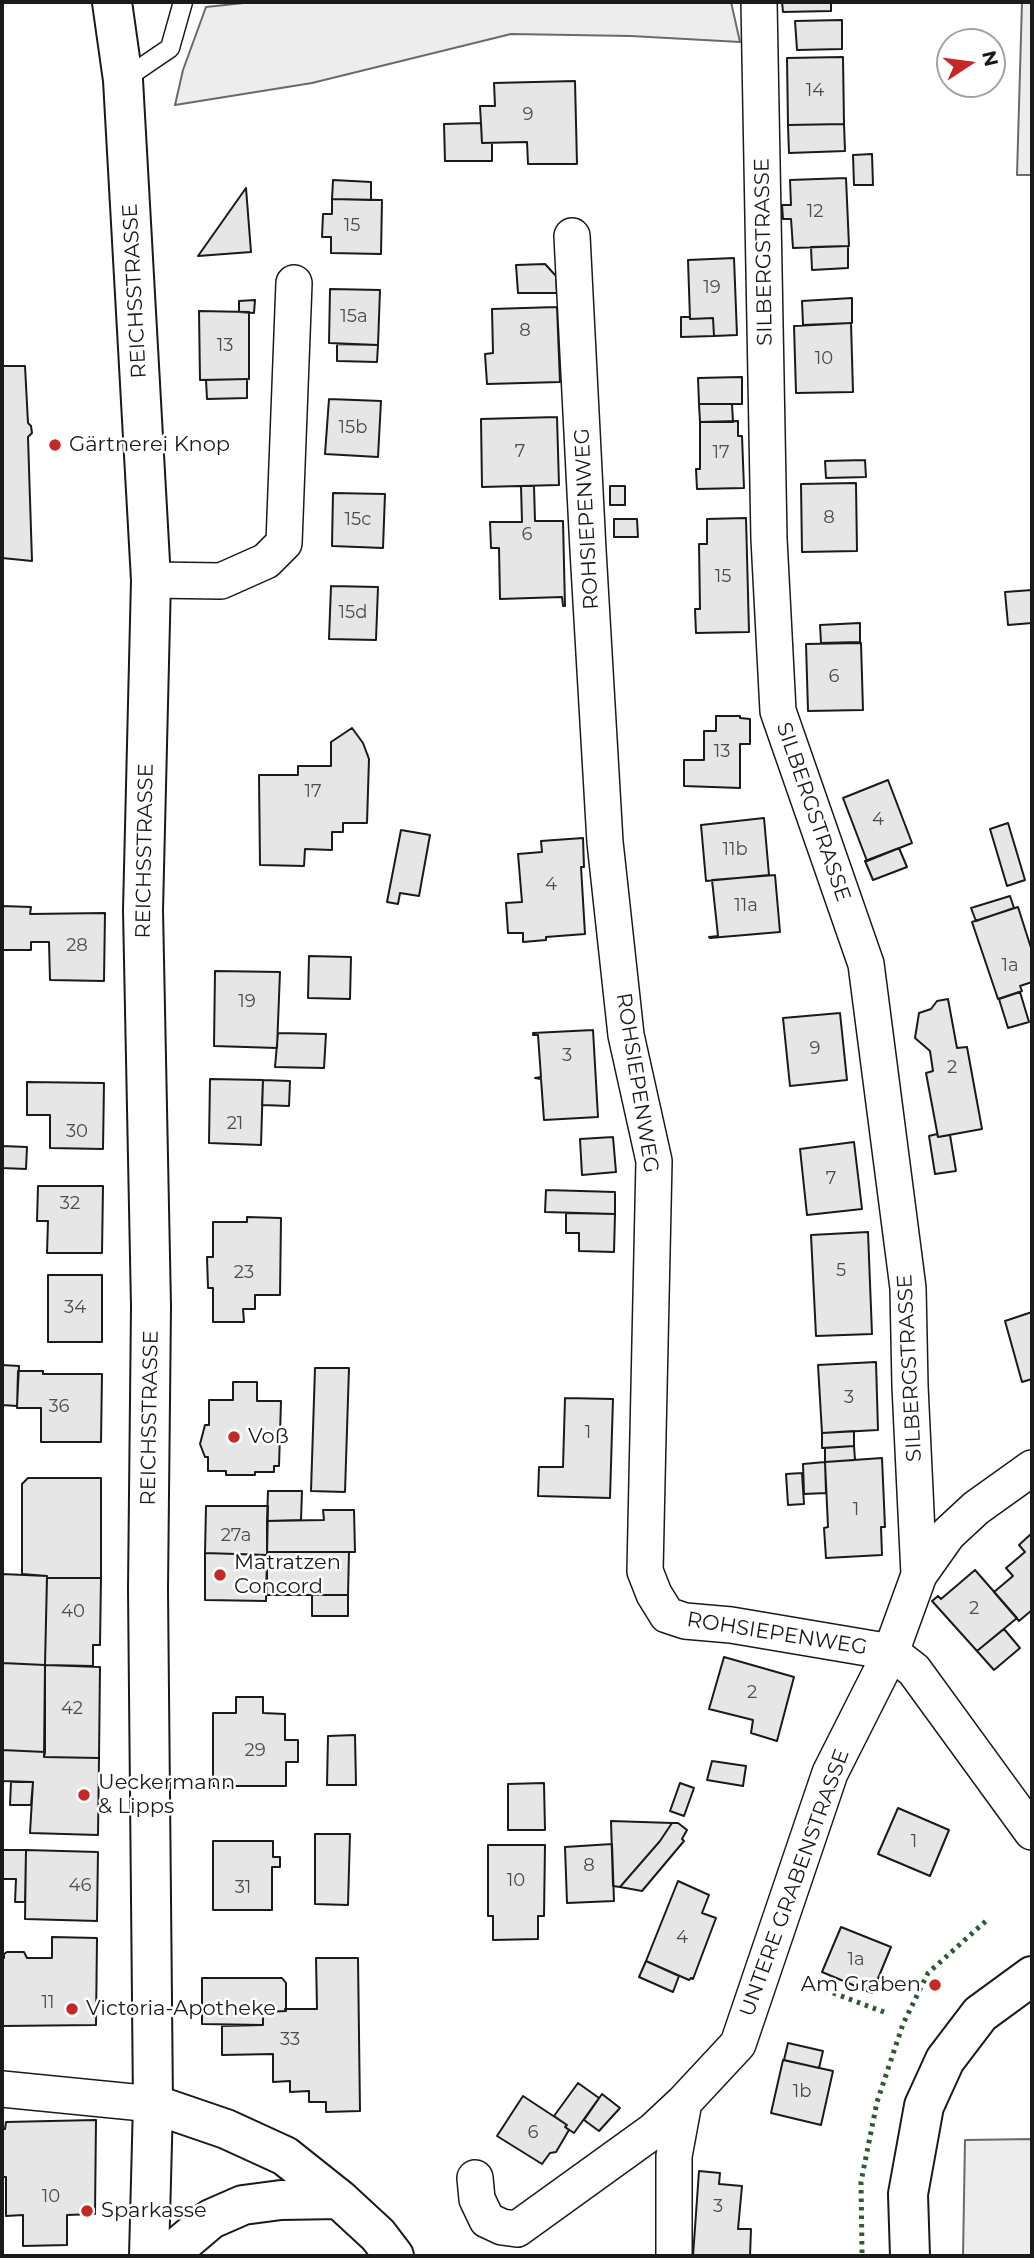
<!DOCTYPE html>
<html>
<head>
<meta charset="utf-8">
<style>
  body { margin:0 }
  #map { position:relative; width:1034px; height:2258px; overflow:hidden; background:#fff; font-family:Montserrat,sans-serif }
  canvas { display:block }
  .frame { position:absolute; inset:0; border:4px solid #1a1a1a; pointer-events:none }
  .north { position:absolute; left:936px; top:28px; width:70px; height:70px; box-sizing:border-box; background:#fff; border:2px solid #a3a3a3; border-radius:50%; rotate:77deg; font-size:19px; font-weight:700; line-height:28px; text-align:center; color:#1a1a1a }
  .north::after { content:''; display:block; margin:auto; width:24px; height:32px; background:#c62828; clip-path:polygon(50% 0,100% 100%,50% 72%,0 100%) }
</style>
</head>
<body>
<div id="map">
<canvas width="1034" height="2258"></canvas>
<div class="frame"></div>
<div class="north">N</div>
</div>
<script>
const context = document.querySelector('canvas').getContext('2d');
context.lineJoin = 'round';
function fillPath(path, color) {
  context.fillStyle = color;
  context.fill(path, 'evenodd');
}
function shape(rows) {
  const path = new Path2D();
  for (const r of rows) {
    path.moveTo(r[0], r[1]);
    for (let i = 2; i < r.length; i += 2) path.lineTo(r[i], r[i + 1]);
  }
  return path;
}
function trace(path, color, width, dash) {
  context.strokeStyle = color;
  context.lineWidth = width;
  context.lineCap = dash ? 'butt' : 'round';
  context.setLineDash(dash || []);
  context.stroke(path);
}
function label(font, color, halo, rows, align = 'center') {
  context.font = font + ' Montserrat,sans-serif';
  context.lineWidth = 5;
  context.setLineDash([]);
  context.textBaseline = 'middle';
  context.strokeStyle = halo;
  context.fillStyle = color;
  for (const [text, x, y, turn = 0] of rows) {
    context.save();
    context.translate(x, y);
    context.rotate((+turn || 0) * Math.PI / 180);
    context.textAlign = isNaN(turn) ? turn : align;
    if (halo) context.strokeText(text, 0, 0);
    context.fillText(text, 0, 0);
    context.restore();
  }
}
const built = shape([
  [253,2,731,2,740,42,631,36,511,34,312,83,175,105,183,70,206,7,253,2],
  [1022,2,1032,2,1032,175,1017,175,1022,2],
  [1032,2139,1032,2256,963,2256,965,2140,1032,2139]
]);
const building = shape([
  [782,2,831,2,831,11,783,12,782,2],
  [842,20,842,49,797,50,795,21,842,20],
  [843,57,844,124,788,125,787,58,843,57],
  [575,81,577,164,528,164,527,142,482,143,480,106,495,106,494,83,575,81],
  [481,123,482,143,492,143,492,161,445,161,444,124,481,123],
  [844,124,845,151,789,153,788,125,844,124],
  [872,154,873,185,854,185,853,155,872,154],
  [846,178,849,246,793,248,791,219,783,219,782,205,791,205,790,180,846,178],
  [333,180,371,182,371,200,332,199,333,180],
  [246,188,251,252,198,256,246,188],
  [332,199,382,200,381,254,331,253,331,237,322,237,323,214,332,214,332,199],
  [848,246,848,268,812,270,811,247,848,246],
  [734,258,737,335,714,336,713,318,690,319,688,260,734,258],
  [545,264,556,276,557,293,518,293,516,265,545,264],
  [330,289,380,290,378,345,329,343,330,289],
  [852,298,852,323,803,325,802,301,852,298],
  [255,300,254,313,239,312,239,301,255,300],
  [557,307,560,382,487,384,485,354,493,353,492,309,557,307],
  [199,311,249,312,249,379,200,380,199,311],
  [681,317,690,317,690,319,713,318,714,336,681,337,681,317],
  [851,323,853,392,796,393,794,326,851,323],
  [337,344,378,345,377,362,337,361,337,344],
  [2,366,25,366,28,423,31,426,32,433,28,437,32,561,2,558,2,366],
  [742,377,742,404,699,404,698,378,742,377],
  [247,379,247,398,207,399,206,380,247,379],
  [329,399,381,401,378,457,325,454,329,399],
  [699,404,732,404,733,422,700,422,699,404],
  [557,417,559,485,482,487,481,419,557,417],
  [738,421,738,436,742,436,744,488,697,489,696,469,700,469,700,422,738,421],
  [865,460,866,477,826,478,825,461,865,460],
  [856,483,857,551,802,552,801,484,856,483],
  [521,486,534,486,535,521,563,521,565,606,563,606,562,597,500,599,499,548,491,548,490,522,522,522,521,486],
  [610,486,625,486,625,505,610,505,610,486],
  [333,493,385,494,383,548,332,546,333,493],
  [746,518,749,632,696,633,695,609,700,609,699,544,707,544,707,519,746,518],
  [614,519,637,519,638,537,614,537,614,519],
  [331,586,378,587,376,640,329,639,331,586],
  [1032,590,1032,623,1008,625,1005,592,1032,590],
  [860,623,860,642,821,643,820,625,860,623],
  [861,643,863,710,808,711,806,644,861,643],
  [716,716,740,716,740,718,750,719,750,744,740,744,740,788,684,786,684,760,704,760,704,731,716,731,716,716],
  [352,728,363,743,369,759,367,823,343,823,343,832,332,832,332,850,305,849,304,866,260,865,259,775,298,775,298,766,331,766,331,742,352,728],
  [888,780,912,843,867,861,843,798,888,780],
  [764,818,769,875,706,881,701,825,764,818],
  [1008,823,1025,880,1007,886,990,829,1008,823],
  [401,830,430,835,419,896,400,893,398,904,387,902,401,830],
  [583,838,584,867,581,867,585,934,546,937,546,940,523,942,523,933,508,933,506,903,522,902,518,854,542,852,541,841,583,838],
  [899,848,907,867,873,880,865,861,899,848],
  [775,875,780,932,710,938,709,937,718,936,712,880,775,875],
  [1010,896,1014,908,976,921,971,908,1010,896],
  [2,906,31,907,30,914,105,913,104,981,50,980,49,942,31,942,31,950,2,950,2,906],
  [1018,907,1032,951,1032,982,1020,986,1022,991,998,999,972,922,1018,907],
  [309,956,351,957,350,999,308,998,309,956],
  [215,971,280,972,277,1048,214,1046,215,971],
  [1020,992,1029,1022,1008,1028,999,999,1020,992],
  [948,999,957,1048,967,1047,982,1129,938,1137,926,1073,933,1071,930,1051,915,1038,919,1013,931,1009,937,1001,948,999],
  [840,1013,847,1080,790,1086,783,1018,840,1013],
  [593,1030,598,1117,544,1120,541,1079,535,1078,541,1077,538,1035,533,1035,533,1033,593,1030],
  [278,1033,326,1034,324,1068,275,1067,278,1033],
  [210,1079,263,1080,261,1145,209,1143,210,1079],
  [263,1080,290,1081,289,1106,262,1105,263,1080],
  [27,1082,104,1083,103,1149,50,1148,50,1115,27,1115,27,1082],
  [937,1134,938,1137,950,1135,956,1171,935,1174,929,1136,937,1134],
  [613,1137,616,1172,582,1175,580,1139,613,1137],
  [854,1142,862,1209,807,1215,800,1149,854,1142],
  [2,1146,27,1147,26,1169,2,1168,2,1146],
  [38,1186,103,1186,102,1253,47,1253,48,1221,37,1221,38,1186],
  [546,1190,615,1192,615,1214,545,1212,546,1190],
  [566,1213,615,1214,614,1252,579,1251,579,1233,566,1233,566,1213],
  [247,1217,281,1218,280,1295,255,1295,255,1309,243,1309,244,1322,213,1322,213,1288,208,1288,207,1257,213,1257,213,1222,247,1222,247,1217],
  [868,1232,872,1334,816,1336,811,1235,868,1232],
  [48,1275,102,1275,102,1342,48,1342,48,1275],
  [1032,1312,1032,1379,1022,1382,1005,1321,1032,1312],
  [876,1362,878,1430,822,1433,818,1365,876,1362],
  [2,1365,19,1366,17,1406,2,1405,2,1365],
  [315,1368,349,1368,345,1492,311,1491,315,1368],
  [18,1371,43,1371,43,1374,102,1374,101,1442,41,1442,41,1408,17,1408,18,1371],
  [233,1382,257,1382,257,1401,281,1401,279,1466,274,1466,274,1472,255,1472,255,1475,226,1475,226,1471,208,1471,208,1457,205,1457,200,1444,205,1425,209,1425,209,1400,233,1400,233,1382],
  [565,1398,613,1399,610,1498,538,1496,539,1467,563,1467,565,1398],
  [854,1431,854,1446,822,1448,822,1433,854,1431],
  [854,1446,855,1460,825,1462,825,1448,854,1446],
  [882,1458,885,1527,881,1527,882,1555,826,1558,824,1528,828,1527,825,1462,882,1458],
  [825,1462,826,1493,804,1494,803,1464,825,1462],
  [802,1473,804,1504,788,1505,786,1474,802,1473],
  [28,1478,101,1478,101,1578,47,1578,47,1576,22,1574,22,1484,28,1478],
  [268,1491,302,1491,301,1520,267,1521,268,1491],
  [206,1506,268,1506,267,1555,205,1553,206,1506],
  [323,1510,354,1510,355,1552,267,1552,267,1521,324,1520,323,1510],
  [1032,1533,1032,1610,1019,1621,994,1592,1013,1576,1006,1568,1025,1552,1019,1545,1032,1533],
  [267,1552,349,1552,348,1595,267,1595,267,1552],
  [205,1553,267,1555,266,1601,205,1600,205,1553],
  [975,1570,1017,1618,977,1651,932,1601,938,1596,941,1599,975,1570],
  [2,1574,47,1576,45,1665,2,1663,2,1574],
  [47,1578,101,1578,100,1645,93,1645,93,1666,45,1665,47,1578],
  [312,1595,348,1595,348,1616,312,1616,312,1595],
  [1004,1629,1020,1648,994,1670,977,1651,1004,1629],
  [724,1657,794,1677,777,1741,751,1733,753,1720,709,1709,724,1657],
  [2,1663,45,1665,45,1752,2,1750,2,1663],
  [45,1665,100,1667,99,1758,44,1757,45,1665],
  [236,1697,263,1697,263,1713,285,1714,285,1740,298,1740,298,1762,286,1762,286,1786,213,1786,213,1713,236,1713,236,1697],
  [355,1735,356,1785,327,1785,328,1736,355,1735],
  [2,1750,45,1752,44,1757,99,1758,98,1835,30,1833,33,1782,2,1781,2,1750],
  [712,1761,746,1766,743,1786,707,1780,712,1761],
  [11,1782,33,1782,31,1805,10,1805,11,1782],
  [544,1783,545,1830,508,1830,508,1784,544,1783],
  [680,1783,694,1788,684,1816,670,1811,680,1783],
  [898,1808,949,1830,930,1876,878,1854,898,1808],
  [611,1821,672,1823,660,1841,620,1887,613,1886,611,1821],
  [672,1823,678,1823,687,1830,682,1839,684,1841,642,1891,620,1887,660,1841,672,1823],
  [315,1834,350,1834,348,1905,315,1904,315,1834],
  [213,1841,273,1841,273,1857,280,1857,280,1867,272,1867,272,1910,213,1910,213,1841],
  [612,1844,614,1901,567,1903,565,1847,612,1844],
  [488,1845,545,1845,544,1916,538,1916,538,1939,493,1940,493,1916,488,1916,488,1845],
  [2,1850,26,1850,25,1902,15,1902,16,1879,2,1879,2,1850],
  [26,1850,98,1852,97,1921,25,1919,26,1850],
  [678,1881,709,1895,702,1913,716,1918,693,1979,691,1978,689,1980,646,1961,678,1881],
  [841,1927,891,1947,872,1993,822,1972,841,1927],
  [52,1937,97,1938,96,2025,2,2026,2,1958,4,1958,4,1954,7,1952,24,1952,27,1958,52,1958,52,1937],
  [316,1958,358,1958,360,2111,326,2112,326,2102,309,2102,309,2091,290,2092,290,2081,273,2082,273,2054,222,2055,222,2026,263,2025,263,2012,286,2011,285,2009,317,2009,316,1958],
  [646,1961,679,1976,673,1992,639,1977,646,1961],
  [202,1978,282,1978,286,1983,286,2011,263,2012,263,2025,202,2024,202,1978],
  [788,2043,823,2051,819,2068,784,2060,788,2043],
  [783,2060,833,2071,821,2125,771,2113,783,2060],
  [578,2083,599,2098,574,2133,565,2127,567,2125,554,2116,578,2083],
  [602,2094,620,2108,599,2131,584,2120,602,2094],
  [523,2096,567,2125,565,2127,569,2130,556,2152,550,2153,542,2164,497,2136,523,2096],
  [96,2120,95,2214,67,2215,67,2245,23,2246,23,2215,6,2216,6,2177,3,2177,3,2180,2,2180,2,2127,2,2129,5,2129,6,2122,96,2120],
  [699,2171,720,2173,719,2184,742,2186,738,2229,751,2229,750,2256,693,2256,699,2171]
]);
const lane = shape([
  [123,80,170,48,183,2]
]);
const street = shape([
  [759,2,769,539,778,711,866,964,908,1288,910,1386,919,1575],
  [572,236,588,550,605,842,626,1035,654,1161,645,1571,654,1594,667,1615,685,1621,731,1625,891,1652,914,1670,1032,1832],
  [151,580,221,581,266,561,284,543,294,283],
  [2,2089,153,2104],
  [475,2178,477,2199,487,2220,502,2227,517,2229,653,2131,684,2102],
  [674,2256,674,2156,684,2102,738,2044,830,1773,891,1652,919,1575,948,1534,976,1508,1032,1468]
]);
const secondary = shape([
  [153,2104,226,2129,285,2156,339,2199,378,2235,394,2256],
  [171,2256,178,2247,211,2219,243,2205,281,2200,339,2199],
  [910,2256,908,2194,924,2106,945,2060,980,2014,1032,1976]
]);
const primary = shape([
  [112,2,123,80,151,580,143,910,151,1306,148,1589,153,2104,149,2256]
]);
const hedge = shape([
  [825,1990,884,2012],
  [862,2253,861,2182,877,2102,903,2024,928,1973,987,1920]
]);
const markers = [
  [55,445,7,"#c62828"],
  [234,1437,7,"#c62828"],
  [220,1575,7,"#c62828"],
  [84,1795,7,"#c62828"],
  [935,1985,7,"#c62828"],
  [72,2009,7,"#c62828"],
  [87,2211,7,"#c62828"]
];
const numberNames = [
  ["14",815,91],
  ["9",528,115],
  ["12",815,212],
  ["15",352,226],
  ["19",712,288],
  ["15a",354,317],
  ["8",525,331],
  ["13",225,346],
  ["10",824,359],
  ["15b",353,428],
  ["7",520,452],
  ["17",721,453],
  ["8",829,518],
  ["15c",358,520],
  ["6",527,535],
  ["15",723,577],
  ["15d",353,613],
  ["6",834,677],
  ["13",722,752],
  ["17",313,792],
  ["4",878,820],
  ["11b",735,850],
  ["4",551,885],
  ["11a",746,906],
  ["28",77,946],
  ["1a",1010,966],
  ["19",247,1002],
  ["9",815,1049],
  ["3",567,1056],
  ["2",952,1068],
  ["21",235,1124],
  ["30",77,1132],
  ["7",831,1179],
  ["32",70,1204],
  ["5",841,1271],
  ["23",244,1273],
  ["34",75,1308],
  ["3",849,1398],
  ["36",59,1407],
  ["1",588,1433],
  ["1",856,1510],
  ["27a",236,1536],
  ["2",974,1609],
  ["40",73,1612],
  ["2",752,1693],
  ["42",72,1709],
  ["29",255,1751],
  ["1",914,1842],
  ["8",589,1866],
  ["10",516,1881],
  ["46",80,1886],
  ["31",243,1888],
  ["4",682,1938],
  ["1a",856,1960],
  ["11",48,2003],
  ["33",290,2040],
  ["1b",802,2092],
  ["6",533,2133],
  ["10",51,2197],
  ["3",718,2207]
];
const streetNames = [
  ["SILBERGSTRASSE",764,252,-91],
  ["REICHSSTRASSE",135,291,-93],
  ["ROHSIEPENWEG",587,519,-93],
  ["SILBERGSTRASSE",813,812,71],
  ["REICHSSTRASSE",145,851,-89],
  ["ROHSIEPENWEG",637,1083,81],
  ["SILBERGSTRASSE",910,1368,-93],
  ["REICHSSTRASSE",150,1418,-89],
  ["ROHSIEPENWEG",777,1634,9],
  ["UNTERE GRABENSTRASSE",795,1883,-70]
];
const poiNames = [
  ["Gärtnerei Knop",69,445],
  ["Voß",248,1437],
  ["Matratzen",234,1563],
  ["Concord",234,1587],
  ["Ueckermann",98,1783],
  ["& Lipps",98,1807],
  ["Am Graben",921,1985,"right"],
  ["Victoria-Apotheke",86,2009],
  ["Sparkasse",101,2211]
];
fillPath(built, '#ededed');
trace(built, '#6a6a6a', 2);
fillPath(building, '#e6e6e6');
trace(building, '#1a1a1a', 2);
trace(lane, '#1a1a1a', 21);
trace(street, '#1a1a1a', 38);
trace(secondary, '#1a1a1a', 42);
trace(primary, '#1a1a1a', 42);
trace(lane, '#fff', 18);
trace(street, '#fff', 35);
trace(secondary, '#fff', 38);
trace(primary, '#fff', 38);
trace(hedge, '#2b5a34', 5, [3.5, 5]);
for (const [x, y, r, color] of markers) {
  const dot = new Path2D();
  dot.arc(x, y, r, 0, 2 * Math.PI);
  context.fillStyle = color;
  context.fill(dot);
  trace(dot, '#fff', 2.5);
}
label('18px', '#4d4d4d', null, numberNames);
label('21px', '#1a1a1a', '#fff', streetNames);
label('21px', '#1a1a1a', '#fff', poiNames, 'left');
</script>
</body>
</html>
